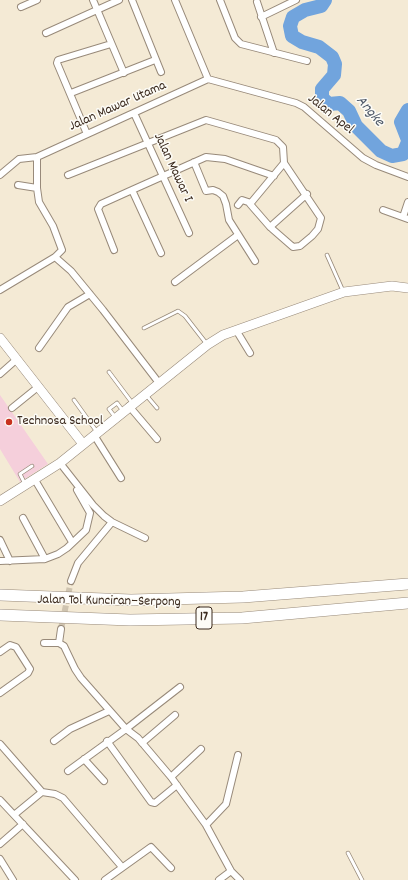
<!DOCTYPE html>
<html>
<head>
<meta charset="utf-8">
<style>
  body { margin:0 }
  canvas { display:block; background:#f4ead5 }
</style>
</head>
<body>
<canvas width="408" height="880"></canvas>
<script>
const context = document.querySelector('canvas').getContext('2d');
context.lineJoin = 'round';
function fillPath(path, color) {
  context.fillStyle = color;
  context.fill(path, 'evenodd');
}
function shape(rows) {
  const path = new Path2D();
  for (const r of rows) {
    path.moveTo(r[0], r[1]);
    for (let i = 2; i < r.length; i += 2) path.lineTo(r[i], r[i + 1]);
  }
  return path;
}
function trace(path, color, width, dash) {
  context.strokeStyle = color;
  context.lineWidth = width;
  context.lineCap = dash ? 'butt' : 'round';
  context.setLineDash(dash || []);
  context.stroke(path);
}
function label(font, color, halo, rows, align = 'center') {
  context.font = font + ' Dekko,sans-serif';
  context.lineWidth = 3;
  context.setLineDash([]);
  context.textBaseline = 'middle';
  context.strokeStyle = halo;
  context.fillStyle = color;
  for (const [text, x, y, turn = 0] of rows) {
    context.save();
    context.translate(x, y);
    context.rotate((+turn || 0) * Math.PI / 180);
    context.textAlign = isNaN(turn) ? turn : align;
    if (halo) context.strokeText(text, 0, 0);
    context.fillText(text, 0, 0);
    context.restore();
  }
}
const built = shape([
  [0,395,48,464,20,482,0,449]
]);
const river = shape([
  [325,0,321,6,305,10,293,17,290,26,292,36,302,42,319,47,332,57,335,64,334,75,322,89,322,98,329,104,340,103,349,111,356,126,381,151,392,156,403,154,408,142],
  [408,110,401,122,408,140]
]);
const streetTunnel = shape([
  [61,629,71,581]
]);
const lane = shape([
  [327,255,343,291],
  [144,328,178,311,185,316,206,343],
  [109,372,133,404],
  [146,395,157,408],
  [74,400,97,432],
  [115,417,109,409,117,403,123,411],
  [25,484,20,474,32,466],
  [348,853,362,880]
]);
const street = shape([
  [93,0,124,73],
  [132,0,161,72],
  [175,0,208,79],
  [220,0,235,38,241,44,307,61],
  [257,2,274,53],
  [21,7,37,0],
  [261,17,296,0],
  [46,33,119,0],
  [208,79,296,103,304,107,363,158,376,165,408,177],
  [71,93,155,60],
  [134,113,189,233],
  [87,134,57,63,58,60,111,44],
  [194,162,206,191,213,190,218,192,223,196,226,204,229,220,255,261],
  [284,163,321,218,318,229,312,236,300,246,293,247,270,227,250,204,284,163],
  [0,175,19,159,37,157,208,79],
  [68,175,206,120,276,140,283,147,284,163],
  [18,185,37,188],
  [132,190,161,253],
  [238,205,242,200,251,203],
  [383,210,408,219],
  [403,217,408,202],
  [270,227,307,194],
  [114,250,98,209,101,204,132,190,206,157,225,159,274,176],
  [55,257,71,271,103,310,159,383],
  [175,282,238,235],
  [0,290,55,257,62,250,53,226,39,202,37,188,37,157],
  [236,330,250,353],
  [39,348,68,307,90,294],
  [0,374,17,359],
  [129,406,157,439],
  [12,408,38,387],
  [94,435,121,478],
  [60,463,93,505,104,516,112,522,145,538],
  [35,480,72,542],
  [23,518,45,559],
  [0,540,10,561],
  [0,561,45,559,58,554,67,548,86,530,90,513,77,490],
  [71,581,78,563,112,522],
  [44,643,59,643,64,646,75,669,81,678,126,729,138,738,171,777,206,825,231,871,219,880],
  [59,643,61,629],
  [0,652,10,645,16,647,30,669,28,673,0,693],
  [54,741,70,729,109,711],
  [107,741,151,802,155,803,177,785],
  [142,743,175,715],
  [0,744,42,792,55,794,63,798,122,867],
  [84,759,104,781],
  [68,771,126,729,180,687],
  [171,777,201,749],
  [0,800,75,880],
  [14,815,42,792],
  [206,825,226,804,238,755],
  [0,844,23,824],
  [0,859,13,880],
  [231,871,240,880],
  [105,880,151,847,171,868]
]);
const secondary = shape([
  [0,338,83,444],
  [0,501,60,463,207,345,223,335,344,292,392,286,408,288]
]);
const highway = shape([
  [0,595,131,600,243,597,408,584],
  [0,615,130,620,242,618,408,603]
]);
const markers = [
  [9,422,4,"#c8321e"]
];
const shields = [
  [204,618,16]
];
const shieldNames = [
  ["17",204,618]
];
const streetNames = [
  ["Jalan Mawar Utama",118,107,-24],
  ["Jalan Apel",330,115,39],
  ["Jalan Mawar I",172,168,65],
  ["Jalan Tol Kunciran–Serpong",109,602,1]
];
const poiNames = [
  ["Technosa School",17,422]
];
const waterNames = [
  ["Angke",369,112,50]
];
fillPath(built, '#f5cfdb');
trace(river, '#71a4dd', 14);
trace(streetTunnel, '#cfc4b0', 6, [6, 3]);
trace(lane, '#988a7a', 4.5);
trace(street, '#988a7a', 8);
trace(secondary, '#988a7a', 10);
trace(highway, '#988a7a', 12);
trace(lane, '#fff', 3);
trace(street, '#fff', 6);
trace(secondary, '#fff', 9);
trace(highway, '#fff', 11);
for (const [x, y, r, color] of markers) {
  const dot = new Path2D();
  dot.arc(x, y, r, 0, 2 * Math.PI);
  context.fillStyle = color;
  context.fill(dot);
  trace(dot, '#fdfcf7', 1.5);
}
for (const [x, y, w] of shields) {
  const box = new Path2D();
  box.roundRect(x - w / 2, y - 11, w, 22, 3);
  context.fillStyle = '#fdfcf7';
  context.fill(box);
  trace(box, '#3b2a1e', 1);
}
label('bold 13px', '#3b2a1e', null, shieldNames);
label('14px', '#3b2a1e', '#fdfcf7', streetNames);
label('14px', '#3b2a1e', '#fdfcf7', poiNames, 'left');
label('italic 15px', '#515b6a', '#fdfcf7', waterNames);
</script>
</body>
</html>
